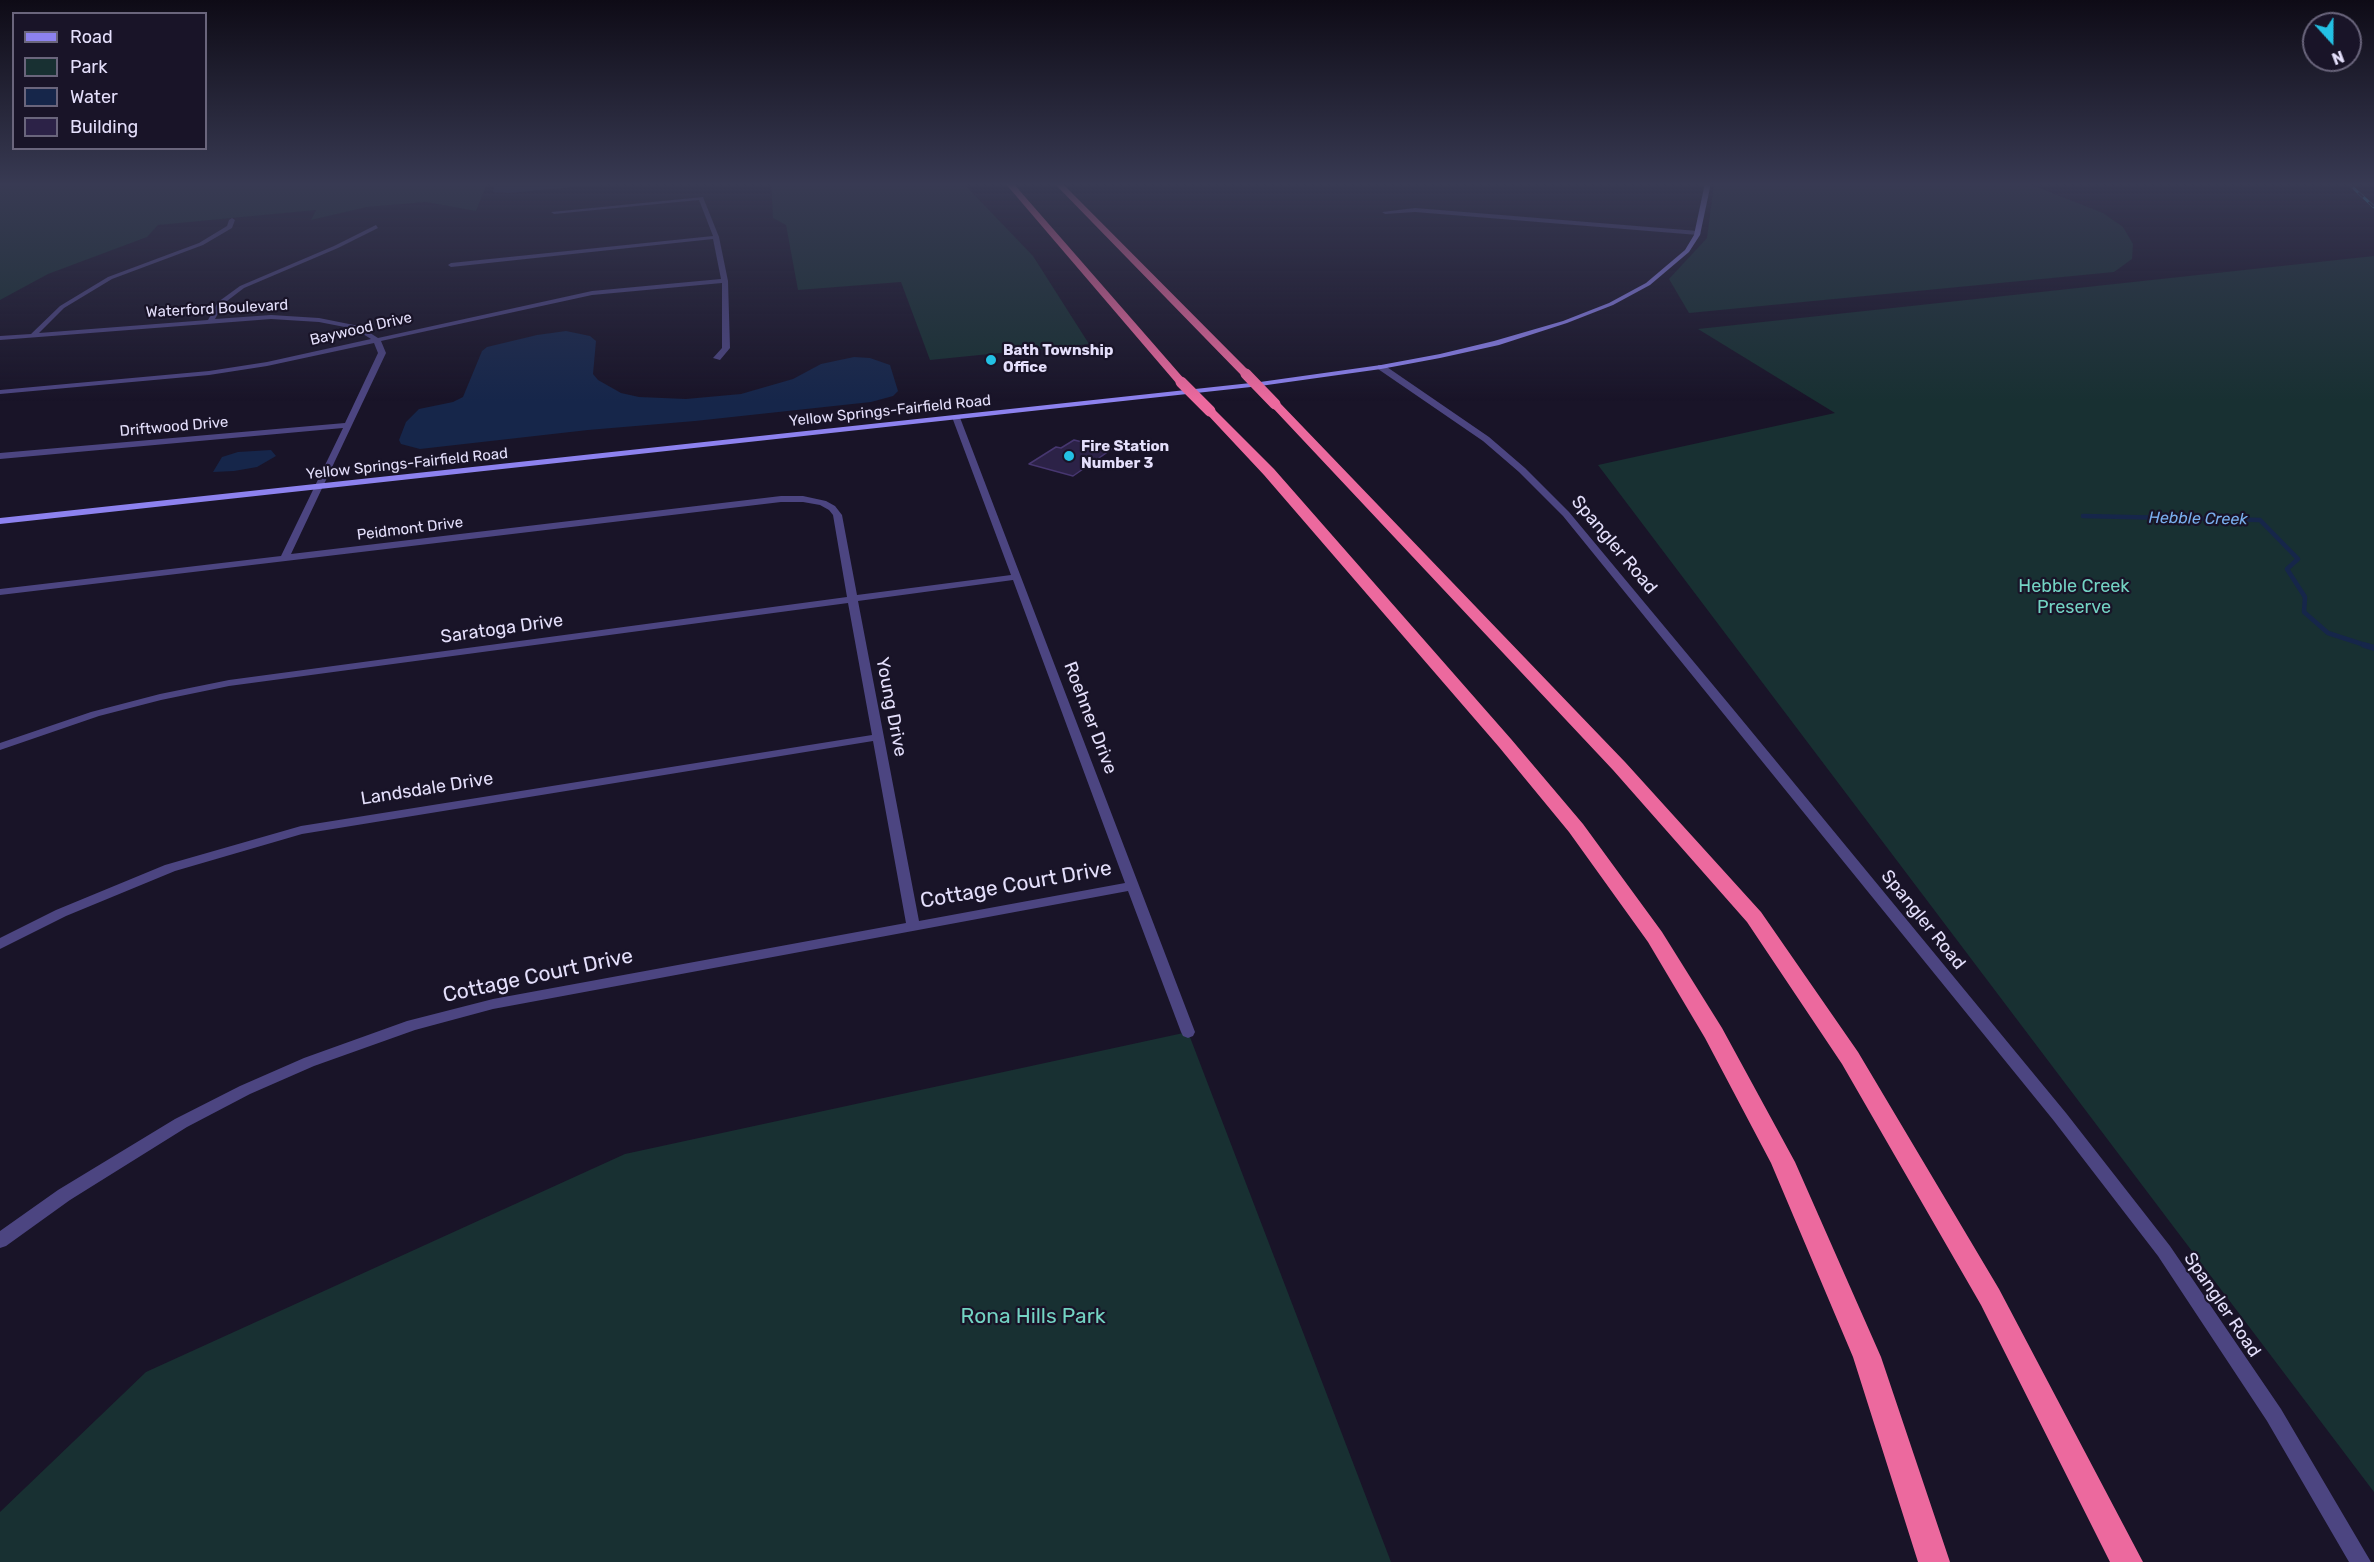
<!DOCTYPE html>
<html>
<head>
<meta charset="utf-8">
<style>
  body { margin:0 }
  #map { position:relative; width:2374px; height:1562px; overflow:hidden; background:#191428; font-family:Rubik,sans-serif }
  canvas { display:block }
  .legend { position:absolute; left:12px; top:12px; width:195px; height:138px; box-sizing:border-box; background:#191428; border:2px solid #6a657c; margin:0; padding:8px 10px; list-style:none; font-size:18px; color:#e4dffb }
  .legend li { display:flex; align-items:center; gap:12px; height:30px }
  .legend b { width:30px; border:2px solid #6a657c }
  .north { position:absolute; left:2302px; top:12px; width:60px; height:60px; box-sizing:border-box; background:#191428; border:2px solid #6a657c; border-radius:50%; rotate:159deg; font-size:16px; font-weight:700; line-height:24px; text-align:center; color:#e4dffb }
  .north::after { content:''; display:block; margin:auto; width:21px; height:27px; background:#23c1e4; clip-path:polygon(50% 0,100% 100%,50% 72%,0 100%) }
</style>
</head>
<body>
<div id="map">
<canvas width="2374" height="1562"></canvas>
<ul class="legend">
<li><b style="height:8px;background:#8d82ef"></b>Road</li>
<li><b style="height:16px;background:#183032"></b>Park</li>
<li><b style="height:16px;background:#16264a"></b>Water</li>
<li><b style="height:16px;background:#2c2247"></b>Building</li>
</ul>
<div class="north">N</div>
</div>
<script>
const context = document.querySelector('canvas').getContext('2d');
context.lineJoin = 'round';
function fillPath(path, color) {
  context.fillStyle = color;
  context.fill(path, 'evenodd');
}
function shape(rows) {
  const path = new Path2D();
  for (const r of rows) {
    path.moveTo(r[0], r[1]);
    for (let i = 2; i < r.length; i += 2) path.lineTo(r[i], r[i + 1]);
  }
  return path;
}
function trace(path, color, width, dash) {
  context.strokeStyle = color;
  context.lineWidth = width;
  context.lineCap = dash ? 'butt' : 'round';
  context.setLineDash(dash || []);
  context.stroke(path);
}
function label(font, color, halo, rows, align = 'center') {
  context.font = font + ' Rubik,sans-serif';
  context.lineWidth = 4.5;
  context.setLineDash([]);
  context.textBaseline = 'middle';
  context.strokeStyle = halo;
  context.fillStyle = color;
  for (const [text, x, y, turn = 0] of rows) {
    context.save();
    context.translate(x, y);
    context.rotate((+turn || 0) * Math.PI / 180);
    context.textAlign = isNaN(turn) ? turn : align;
    if (halo) context.strokeText(text, 0, 0);
    context.fillText(text, 0, 0);
    context.restore();
  }
}
const green = shape([
  [0,183,494,183,487,184,476,211,426,202,367,207,311,220,316,210,158,225,147,237,48,274,0,300],
  [771,183,963,183,1033,256,1089,344,930,360,901,282,798,290,786,225,773,218],
  [1714,183,2027,183,2103,213,2123,227,2133,244,2132,259,2114,272,1689,313,1669,279,1707,238],
  [2374,256,2374,1492,1598,465,1835,413,1698,329],
  [1188,1032,1391,1562,0,1562,0,1512,146,1372,625,1154]
]);
const water = shape([
  [506,183,617,183,508,193,493,192,494,186],
  [566,331,590,336,596,341,593,374,598,380,621,393,639,397,686,399,741,394,793,379,821,364,854,357,870,358,890,365,898,391,893,396,871,402,695,421,588,430,420,449,401,444,399,440,406,422,419,409,453,402,463,397,482,351,487,347,537,335],
  [271,450,276,456,257,467,234,471,213,472,222,457,238,452]
]);
const streamFar1 = shape([
  [2083,516,2260,520,2298,559,2287,569,2305,597,2304,612,2328,633,2368,646]
]);
const stream = shape([
  [2364,645,2374,648]
]);
const building = shape([
  [1074,440,1112,449,1073,476,1029,464,1056,447,1061,448,1074,440]
]);
const street = shape([
  [703,197,719,237,728,281,730,348,720,360,713,358,722,348,722,283,592,295,381,341,386,353,291,554,781,496,803,496,826,501,835,506,842,515,857,595,1011,575,952,417,959,415,1195,1032,1193,1036,1188,1038,1183,1036,1181,1032,1128,891,493,1009,415,1030,314,1066,250,1094,187,1127,70,1200,6,1246,0,1248,0,1231,58,1190,175,1119,240,1086,304,1058,407,1021,493,999,906,923,873,741,302,834,175,871,66,916,0,949,0,938,56,910,165,865,301,826,872,735,848,603,229,686,161,700,99,716,0,750,0,743,91,712,160,694,229,680,847,597,833,515,829,510,820,505,803,502,781,502,0,595,0,589,281,556,343,428,0,459,0,453,345,423,378,353,374,343,267,366,209,375,0,394,0,390,209,371,267,362,371,339,355,329,319,322,271,319,0,340,0,336,31,334,60,306,108,277,199,243,227,226,229,220,232,218,235,220,232,228,203,245,112,279,64,308,39,333,208,320,218,302,240,286,334,246,376,225,378,228,338,248,244,288,223,304,215,319,271,315,319,318,359,326,378,338,592,291,721,279,713,239,451,267,448,265,451,263,713,236,699,200,554,214,551,212,703,197],
  [1013,580,1125,883,919,921,858,601,1013,580],
  [1415,208,1698,231,1701,233,1698,235,1415,212,1385,214,1382,212,1415,208],
  [1378,365,1384,365,1489,437,1525,468,1569,512,1733,709,2066,1113,2170,1246,2281,1409,2371,1562,2349,1562,2267,1421,2158,1256,2054,1121,1563,516,1519,472,1483,441,1378,369,1378,365]
]);
const secondary = shape([
  [1705,183,1711,183,1700,235,1689,252,1650,285,1613,305,1567,323,1499,345,1440,358,1381,369,1260,386,0,524,0,518,1260,382,1381,365,1440,354,1494,341,1563,321,1609,303,1646,283,1685,250,1694,235,1705,183]
]);
const highway = shape([
  [1005,183,1013,183,1185,380,1185,384,1177,384,1005,183],
  [1054,183,1062,183,1250,372,1250,376,1242,376,1054,183],
  [1275,401,1279,402,1625,762,1761,912,1858,1052,1999,1289,2143,1562,2110,1562,1981,1305,1842,1064,1747,922,1613,770,1271,406,1271,402,1275,401],
  [1210,407,1214,409,1274,469,1511,739,1583,824,1662,932,1722,1028,1795,1162,1881,1357,1950,1562,1918,1562,1853,1357,1771,1163,1705,1038,1648,942,1569,832,1499,747,1264,475,1206,413,1204,411,1210,407]
]);
const rail = shape([
  [2348,183,2374,207]
]);
const highwayBridge = shape([
  [1246,374,1275,404],
  [1181,382,1210,411]
]);
const markers = [
  [991,360,6,"#23c1e4"],
  [1069,456,6,"#23c1e4"]
];
const farStreetnames = [
  ["Waterford Boulevard",217,309,-3],
  ["Baywood Drive",361,329,-13],
  ["Yellow Springs-Fairfield Road",890,411,-6],
  ["Driftwood Drive",174,427,-5],
  ["Yellow Springs-Fairfield Road",407,464,-6],
  ["Peidmont Drive",410,529,-7]
];
const farPoinames = [
  ["Bath Township",1003,351],
  ["Office",1003,368],
  ["Fire Station",1081,447],
  ["Number 3",1081,464]
];
const farWaternames = [
  ["Hebble Creek",2198,519,1]
];
const streetNames = [
  ["Spangler Road",1614,545,50],
  ["Saratoga Drive",502,629,-8],
  ["Young Drive",891,707,79],
  ["Roehner Drive",1090,718,69],
  ["Landsdale Drive",427,789,-9],
  ["Spangler Road",1923,920,51],
  ["Spangler Road",2222,1305,56]
];
const parkNames = [
  ["Hebble Creek",2074,587],
  ["Preserve",2074,608]
];
const nearStreetnames = [
  ["Cottage Court Drive",1016,885,-10],
  ["Cottage Court Drive",538,976,-12]
];
const nearParknames = [
  ["Rona Hills Park",1033,1317]
];
fillPath(green, '#183032');
fillPath(water, '#16264a');
trace(streamFar1, '#16264a', 4.5);
trace(stream, '#16264a', 6);
fillPath(building, '#2c2247');
trace(building, '#473770', 1.5);
fillPath(street, '#4c4581');
fillPath(secondary, '#8d82ef');
fillPath(highway, '#ec699e');
trace(rail, '#23c1e4', 3);
trace(rail, '#191428', 2, [7]);
trace(highwayBridge, '#ec699e', 11);
const sky = context.createLinearGradient(0, 0, 0, 401);
sky.addColorStop(0, '#0e0b16');
sky.addColorStop(0.46, '#383a53');
sky.addColorStop(1, '#383a5300');
context.fillStyle = sky;
context.fillRect(0, 0, 2374, 401);
for (const [x, y, r, color] of markers) {
  const dot = new Path2D();
  dot.arc(x, y, r, 0, 2 * Math.PI);
  context.fillStyle = color;
  context.fill(dot);
  trace(dot, '#191428', 2);
}
label('15px', '#e4dffb', '#191428', farStreetnames);
label('bold 15px', '#e4dffb', '#191428', farPoinames, 'left');
label('italic 16px', '#7aafee', '#191428', farWaternames);
label('18px', '#e4dffb', '#191428', streetNames);
label('18px', '#73d3c3', '#191428', parkNames);
label('21px', '#e4dffb', '#191428', nearStreetnames);
label('21px', '#73d3c3', '#191428', nearParknames);
</script>
</body>
</html>
